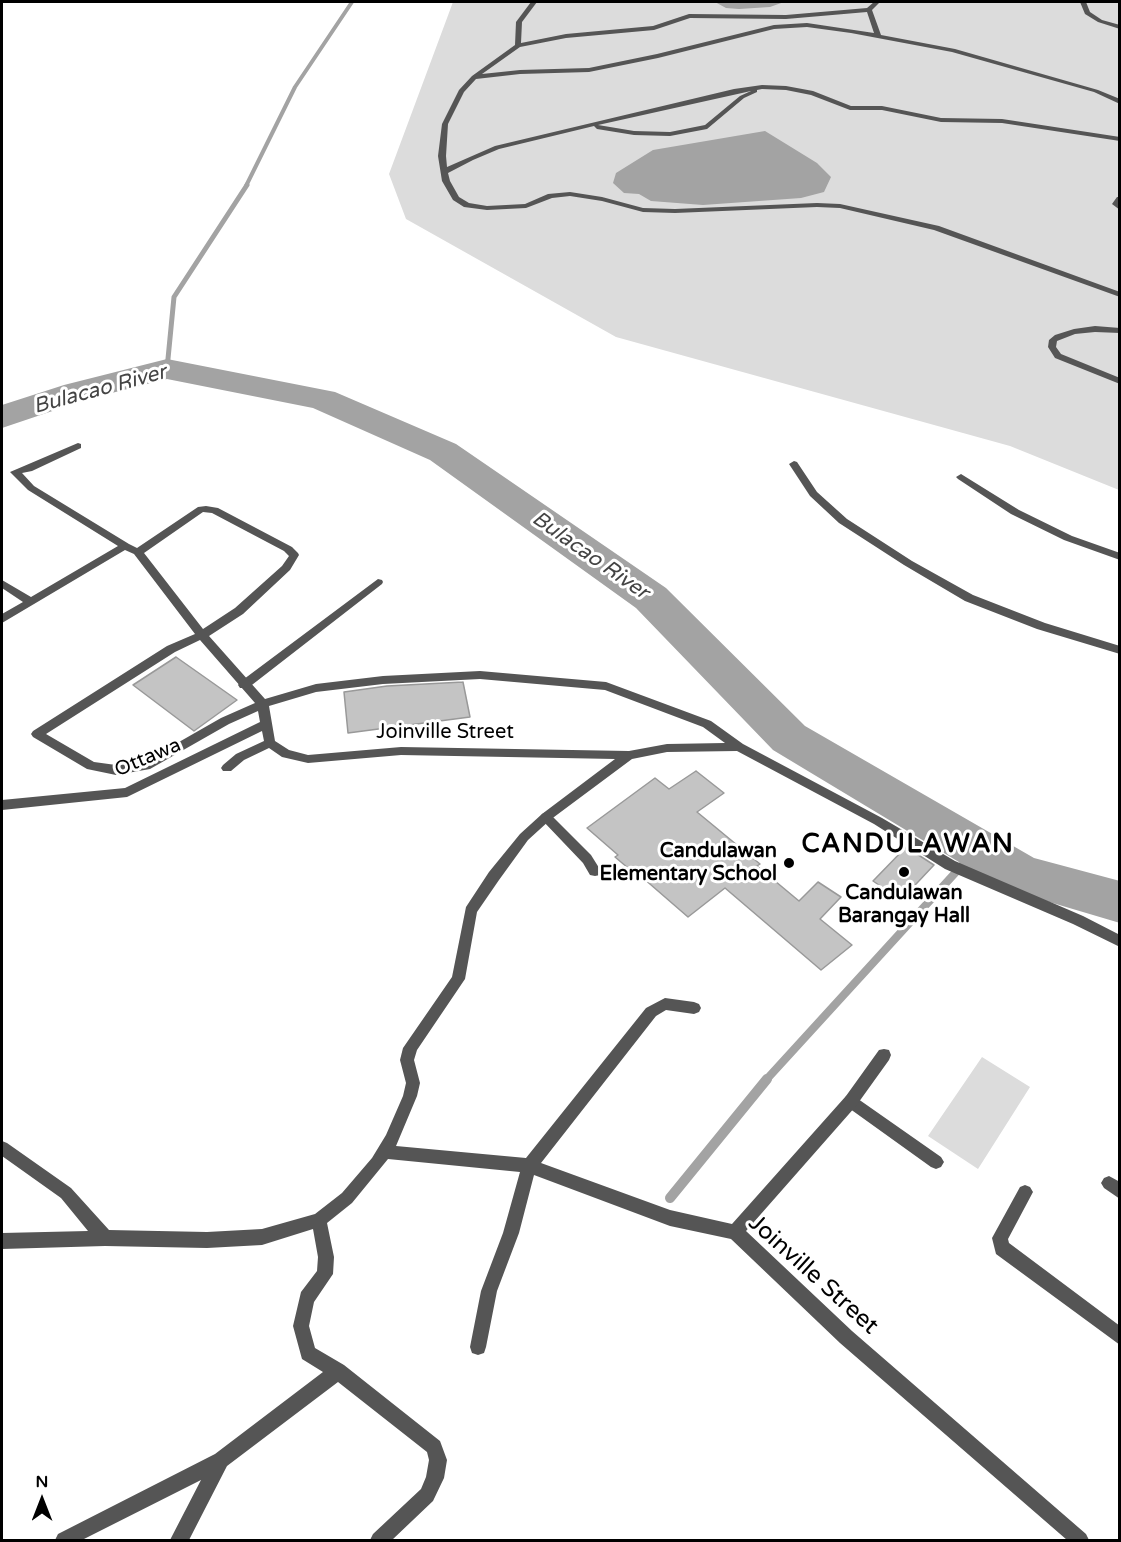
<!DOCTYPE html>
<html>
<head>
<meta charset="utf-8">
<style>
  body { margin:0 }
  #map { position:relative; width:1121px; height:1542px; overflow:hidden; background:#fff; font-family:"Varela Round",sans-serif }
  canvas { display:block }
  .frame { position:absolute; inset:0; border:3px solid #000; pointer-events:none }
  .north { position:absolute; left:12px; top:1470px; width:60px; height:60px; -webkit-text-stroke:4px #fff; paint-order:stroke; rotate:0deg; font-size:16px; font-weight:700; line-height:24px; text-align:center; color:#000 }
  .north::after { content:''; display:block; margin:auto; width:21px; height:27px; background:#000; clip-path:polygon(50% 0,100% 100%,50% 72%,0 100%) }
</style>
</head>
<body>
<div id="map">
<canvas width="1121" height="1542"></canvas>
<div class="frame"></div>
<div class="north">N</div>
</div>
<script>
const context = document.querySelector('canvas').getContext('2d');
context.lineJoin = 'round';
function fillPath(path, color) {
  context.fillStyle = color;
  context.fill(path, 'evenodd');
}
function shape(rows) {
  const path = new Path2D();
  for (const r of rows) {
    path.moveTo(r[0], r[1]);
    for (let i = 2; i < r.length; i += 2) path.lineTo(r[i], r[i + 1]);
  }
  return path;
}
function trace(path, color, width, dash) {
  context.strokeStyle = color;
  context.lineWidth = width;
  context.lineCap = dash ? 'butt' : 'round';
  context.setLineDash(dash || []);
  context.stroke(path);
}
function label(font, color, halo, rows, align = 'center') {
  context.font = font + ' "Varela Round",sans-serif';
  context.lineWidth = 6;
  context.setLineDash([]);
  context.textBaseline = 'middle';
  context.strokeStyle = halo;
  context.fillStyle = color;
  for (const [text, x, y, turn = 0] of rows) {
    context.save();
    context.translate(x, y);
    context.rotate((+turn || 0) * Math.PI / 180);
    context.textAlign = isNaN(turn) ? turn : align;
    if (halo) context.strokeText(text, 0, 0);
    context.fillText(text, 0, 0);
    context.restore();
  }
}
const green = shape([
  [453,2,1119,2,1119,490,1010,446,616,337,406,219,389,174],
  [982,1057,1030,1087,978,1169,928,1136]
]);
const water = shape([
  [715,2,784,2,770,7,739,9,726,8],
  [765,131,817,163,831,177,824,192,801,198,703,205,651,201,639,194,624,193,613,183,616,173,653,150]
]);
const streamFar3 = shape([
  [246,186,295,87,352,2]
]);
const streamFar2 = shape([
  [167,369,174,297,247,185]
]);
const streamFar1 = shape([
  [766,1080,977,849]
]);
const stream = shape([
  [670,1198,767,1079]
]);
const river = shape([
  [167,359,335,392,456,444,666,588,805,726,1034,858,1120,881,1120,923,1002,888,773,750,636,608,430,460,313,408,167,379,88,399,2,428,2,405,64,385,167,359]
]);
const building = shape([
  [176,657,237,700,194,731,133,685,176,657],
  [463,682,470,717,348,733,344,692,387,686,463,682],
  [696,771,724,793,697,812,760,864,757,866,799,901,818,882,841,897,820,919,852,945,821,970,725,888,688,917,643,878,641,879,615,857,618,855,587,828,655,778,669,789,696,771],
  [906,847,934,865,901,900,873,881,906,847]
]);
const service = shape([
  [531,2,537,2,522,22,521,43,566,34,653,26,689,14,786,15,867,8,874,2,880,2,872,10,881,35,955,49,1098,90,1120,99,1120,104,1094,92,952,52,851,33,807,27,774,29,658,58,589,72,520,74,476,79,464,92,448,124,446,156,447,167,495,146,734,89,762,85,786,86,813,91,851,106,882,106,941,118,1002,119,1120,137,1120,141,1002,123,941,122,882,110,850,110,811,95,786,90,762,89,757,90,757,92,744,98,707,129,670,136,634,135,597,129,594,126,499,149,473,160,448,173,450,181,459,197,469,203,487,206,525,204,548,194,570,192,602,197,643,208,675,209,817,203,840,204,939,226,1120,292,1120,297,934,230,840,208,817,207,675,213,643,212,602,201,570,196,552,198,526,208,487,210,464,207,453,200,442,181,438,156,442,124,459,90,472,76,515,45,516,22,531,2],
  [867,12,874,33,807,23,774,25,657,54,589,68,520,70,482,74,520,47,566,38,654,30,690,18,786,19,867,12],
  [751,91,740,96,705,125,670,132,634,131,598,125,751,91],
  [1080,2,1086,2,1090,12,1102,20,1120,25,1120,29,1098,22,1085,14,1080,2],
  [1117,197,1120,197,1120,210,1112,204,1117,197],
  [1095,326,1120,328,1120,333,1095,332,1075,334,1057,341,1056,347,1061,354,1120,378,1120,384,1055,358,1048,347,1049,340,1055,335,1074,329,1095,326],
  [378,579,382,580,383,582,382,584,248,688,240,688,238,685,240,682,378,579],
  [546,812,550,814,591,855,601,871,600,875,595,876,590,875,583,863,542,820,540,817,542,814,546,812],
  [851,1094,941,1157,944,1162,941,1167,936,1169,931,1167,846,1106,844,1101,846,1096,851,1094]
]);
const minor = shape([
  [78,443,81,444,81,448,32,471,22,473,34,486,129,544,137,548,198,507,206,506,218,508,292,547,298,553,299,555,290,570,243,614,209,636,265,699,316,684,383,676,480,671,606,682,711,721,743,744,882,818,955,861,1083,916,1120,935,1120,947,1073,924,945,869,874,824,737,751,667,752,632,759,550,820,528,840,499,880,477,912,465,979,417,1050,414,1060,420,1083,417,1096,396,1146,526,1158,646,1008,665,998,694,1002,699,1004,701,1008,699,1012,694,1014,666,1010,656,1016,541,1163,670,1210,732,1224,846,1096,879,1050,884,1049,889,1050,891,1055,889,1060,856,1106,746,1231,852,1331,1086,1534,1089,1540,1067,1540,840,1343,731,1239,670,1226,534,1175,519,1233,497,1291,486,1347,484,1353,478,1355,472,1353,470,1347,481,1291,503,1233,520,1172,388,1159,352,1203,327,1223,334,1257,333,1274,314,1302,309,1326,315,1348,344,1365,440,1441,447,1460,444,1478,433,1501,392,1540,370,1540,373,1534,421,1489,426,1477,429,1460,427,1452,338,1382,227,1466,189,1540,170,1540,201,1480,82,1540,55,1540,58,1534,215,1454,323,1372,302,1359,293,1326,301,1292,317,1271,318,1257,313,1229,262,1245,207,1248,105,1246,2,1249,2,1233,88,1231,61,1198,2,1156,2,1141,7,1143,71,1188,109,1230,207,1232,262,1229,315,1214,342,1193,372,1158,386,1135,403,1096,406,1083,400,1060,403,1048,452,977,466,907,489,872,520,834,542,814,615,759,401,755,308,763,282,757,269,748,244,760,231,771,223,771,221,768,223,765,236,754,264,741,262,731,127,797,2,810,2,800,125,788,260,722,258,711,229,724,150,769,116,775,87,769,33,737,31,734,33,731,167,646,195,634,134,554,125,550,2,623,2,614,23,602,2,588,2,580,31,597,118,546,28,490,10,472,78,443],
  [203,512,212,513,284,551,289,556,282,566,235,608,203,629,144,553,203,512],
  [200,640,255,703,221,718,144,762,116,765,94,762,46,734,175,652,200,640],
  [480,679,605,690,703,727,725,743,667,744,629,751,401,747,308,755,289,750,275,741,269,706,316,692,383,684,480,679],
  [794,461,797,462,817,492,847,519,912,561,973,595,1045,623,1120,646,1120,654,1037,629,965,601,904,565,839,523,810,496,789,464,794,461],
  [961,474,1019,510,1072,536,1120,553,1120,560,1064,540,1011,514,958,479,956,477,961,474],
  [1109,1176,1120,1182,1120,1199,1104,1188,1101,1183,1104,1178,1109,1176],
  [1025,1185,1030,1187,1033,1192,1008,1239,1009,1243,1120,1326,1120,1345,996,1254,992,1238,1020,1187,1025,1185]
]);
const markers = [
  [789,863,6,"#000"],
  [904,872,6,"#000"]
];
const streetNames = [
  ["Joinville Street",445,733],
  ["Ottawa",148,758,-23]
];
const poiNames = [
  ["Candulawan",777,852],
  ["Elementary School",777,875],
  ["Candulawan",904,894,"center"],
  ["Barangay Hall",904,917,"center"]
];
const waterNames = [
  ["Bulacao River",100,390,-15],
  ["Bulacao River",590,556,35]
];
const nearStreetnames = [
  ["Joinville Street",813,1275,42]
];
const districtNames = [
  ["CANDULAWAN",908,845]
];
fillPath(green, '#dcdcdc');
fillPath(water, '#a3a3a3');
trace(streamFar3, '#a3a3a3', 4);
trace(streamFar2, '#a3a3a3', 5);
trace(streamFar1, '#a3a3a3', 8);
trace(stream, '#a3a3a3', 10);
fillPath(river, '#a3a3a3');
fillPath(building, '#c4c4c4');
trace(building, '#999', 1.5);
fillPath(service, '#555');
fillPath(minor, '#555');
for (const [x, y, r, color] of markers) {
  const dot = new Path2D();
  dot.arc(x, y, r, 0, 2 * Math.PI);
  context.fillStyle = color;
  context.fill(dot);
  trace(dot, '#fff', 2);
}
label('20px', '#000', '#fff', streetNames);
label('bold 20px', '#000', '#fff', poiNames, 'right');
label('italic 21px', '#444', '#fff', waterNames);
label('24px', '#000', '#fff', nearStreetnames);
context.letterSpacing = '1.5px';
label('bold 26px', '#000', '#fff', districtNames);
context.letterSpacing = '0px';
</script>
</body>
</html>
